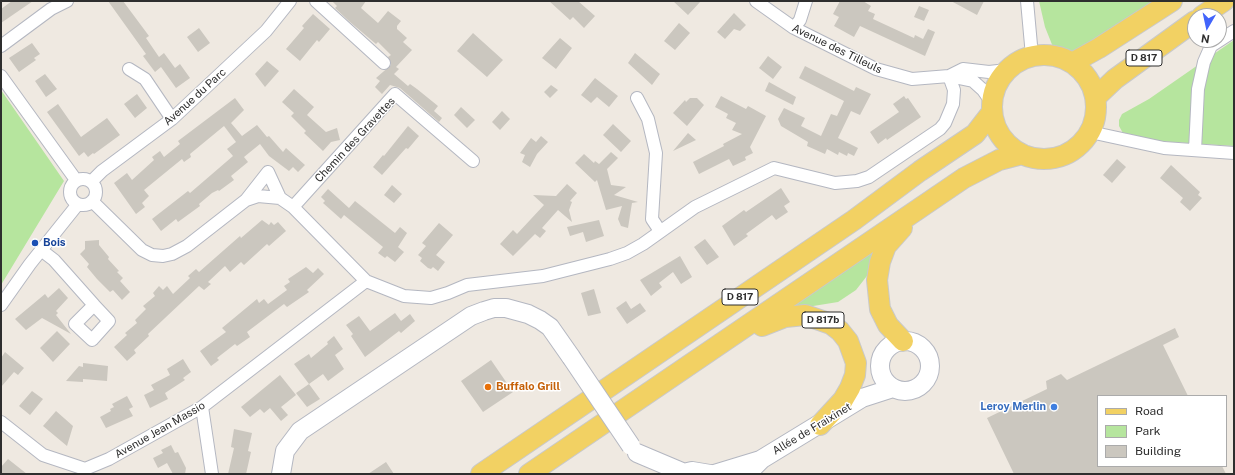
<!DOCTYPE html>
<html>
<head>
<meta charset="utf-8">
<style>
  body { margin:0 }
  #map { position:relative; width:1235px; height:475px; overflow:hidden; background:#efe9e1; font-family:"Public Sans",sans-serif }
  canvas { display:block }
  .frame { position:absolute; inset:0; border:2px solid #2e2e2e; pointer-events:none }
  .legend { position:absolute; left:1097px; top:395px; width:130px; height:72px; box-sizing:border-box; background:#fff; border:1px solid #ababab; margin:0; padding:5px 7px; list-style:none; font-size:12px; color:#2e2e2e }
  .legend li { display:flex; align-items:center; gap:8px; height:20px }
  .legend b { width:20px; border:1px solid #ababab }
  .north { position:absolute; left:1187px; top:8px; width:40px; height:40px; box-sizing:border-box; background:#fff; border:1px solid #ababab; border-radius:50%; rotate:189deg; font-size:11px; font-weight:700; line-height:16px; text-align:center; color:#2e2e2e }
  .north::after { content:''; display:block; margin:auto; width:14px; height:18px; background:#4264fb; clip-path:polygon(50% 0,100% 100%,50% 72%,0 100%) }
</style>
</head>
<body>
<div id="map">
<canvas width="1235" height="475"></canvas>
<div class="frame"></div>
<ul class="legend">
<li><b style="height:5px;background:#f2d163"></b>Road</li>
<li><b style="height:11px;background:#b6e59e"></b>Park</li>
<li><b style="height:11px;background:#cbc7bf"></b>Building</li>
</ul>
<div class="north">N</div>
</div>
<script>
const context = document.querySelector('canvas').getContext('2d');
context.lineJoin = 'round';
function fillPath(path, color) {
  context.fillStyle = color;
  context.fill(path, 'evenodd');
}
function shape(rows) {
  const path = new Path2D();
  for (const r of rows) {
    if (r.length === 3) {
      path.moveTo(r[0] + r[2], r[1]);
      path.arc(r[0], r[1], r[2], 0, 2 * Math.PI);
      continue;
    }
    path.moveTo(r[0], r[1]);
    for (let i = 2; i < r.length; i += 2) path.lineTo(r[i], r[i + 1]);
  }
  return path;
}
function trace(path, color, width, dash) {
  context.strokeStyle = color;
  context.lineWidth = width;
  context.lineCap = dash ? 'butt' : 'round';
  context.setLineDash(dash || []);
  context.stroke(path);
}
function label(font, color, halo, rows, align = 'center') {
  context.font = font + ' "Public Sans",sans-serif';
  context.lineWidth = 3;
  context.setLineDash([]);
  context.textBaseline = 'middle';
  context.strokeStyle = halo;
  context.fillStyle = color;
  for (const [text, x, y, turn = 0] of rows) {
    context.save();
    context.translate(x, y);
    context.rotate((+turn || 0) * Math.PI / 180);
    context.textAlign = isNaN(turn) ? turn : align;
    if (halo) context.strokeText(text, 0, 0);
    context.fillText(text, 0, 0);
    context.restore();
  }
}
const green = shape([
  [1039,1,1159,1,1072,53,1053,47,1045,27],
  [1234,40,1234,146,1140,140,1124,135,1119,126,1119,120,1122,114,1149,99],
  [1,90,64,181,1,285],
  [874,247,870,272,856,290,838,302,776,312]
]);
const building = shape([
  [12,1,33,1,1,23,1,9],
  [108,1,123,1,149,36,146,38,159,57,164,53,175,68,180,64,190,78,176,88,161,67,155,72,143,56,146,54],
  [332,1,366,1,361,8,378,23,388,11,401,21,397,26,397,29,407,38,403,42,412,50,396,67,399,69,394,74,408,86,410,84,417,89,438,106,434,111,442,118,439,122,400,88,390,85,382,94,375,87,380,81,376,78,391,65,388,57,391,55,378,42,376,44,350,22,335,8,337,6],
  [549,1,578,1,595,16,584,28,573,17,570,20],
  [673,1,701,1,688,15],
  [840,1,863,1,871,6,868,11,875,14,873,19,914,38,915,35,923,39,928,29,935,32,925,56,860,26,854,37,834,26,839,17,833,14],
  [951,1,984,1,977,15],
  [919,6,929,10,924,21,914,17],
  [734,13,746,25,740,31,734,29,725,39,717,32],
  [313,14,330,29,319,42,317,40,300,61,286,49,304,28,302,26],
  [679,23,690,33,675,50,664,41],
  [199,28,210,43,198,52,187,37],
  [473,33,503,60,487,77,457,51],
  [560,38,572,48,556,69,542,58],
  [32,43,40,54,34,58,36,60,19,72,9,58],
  [635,53,660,74,652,85,628,63],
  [768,56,782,67,773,79,759,68],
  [267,61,279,71,265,87,255,74],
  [805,66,854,91,856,87,871,94,860,115,851,111,838,138,858,148,854,156,848,153,847,156,839,152,838,155,827,149,825,154,807,146,808,142,781,126,778,119,784,108,805,118,801,126,821,136,831,114,837,116,844,101,799,78],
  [45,74,57,89,46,97,35,81],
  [595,78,618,96,609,107,597,97,591,103,581,95],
  [769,82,796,97,793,105,765,91],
  [551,85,558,90,550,98,544,92],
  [294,89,314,107,307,115,326,132,337,128,340,140,331,142,323,151,304,133,306,131,291,116,294,113,282,102],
  [137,94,147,108,135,118,124,104],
  [721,96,746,109,748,106,766,116,750,147,753,153,745,157,746,160,733,166,729,159,699,174,693,162,724,146,723,144,742,134,732,130,736,123,726,118,728,114,715,107],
  [904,96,906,99,908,98,921,117,887,140,886,138,878,144,870,132,899,112,893,104],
  [235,98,244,110,231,123,242,136,257,125,267,137,269,136,283,152,286,148,305,165,298,172,293,167,289,171,269,156,260,144,244,157,248,162,231,176,234,180,219,191,218,190,212,193,199,204,200,206,178,222,176,219,161,231,152,219,188,191,190,193,233,156,227,149,236,142,224,126,190,154,191,157,184,162,182,159,144,190,149,196,142,203,145,207,136,214,114,183,127,173,132,180,154,160,152,157,160,151,164,157,180,144,178,141],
  [690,98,697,98,704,105,687,126,673,113,685,100,686,102],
  [58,104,81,137,107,118,120,135,94,154,93,153,88,157,84,152,79,156,47,112],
  [461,107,475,120,467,128,454,115],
  [502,111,510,119,500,130,492,122],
  [613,124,631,141,621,152,603,135],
  [408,126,419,136,408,149,406,148,382,175,373,167,383,155,384,156],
  [688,133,696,140,673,151],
  [541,136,548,142,537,154,530,167,522,162,525,155,520,153,531,138,536,142],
  [611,152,618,158,607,169,611,185,626,187,614,195,638,202,632,203,628,228,621,226,618,219,622,206,606,210,597,180,595,182,575,163,584,154,594,163,595,161,599,164],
  [1117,159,1126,167,1112,183,1103,175],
  [1171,165,1200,192,1198,195,1202,198,1190,211,1180,202,1183,198,1160,178],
  [567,184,577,193,570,201,572,202,569,210,572,222,558,210,542,228,546,231,540,238,535,234,513,256,500,244,513,230,517,234,544,205,533,195,556,196],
  [392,185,402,194,394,203,384,195],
  [781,188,790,202,784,206,788,212,776,220,772,215,746,234,748,236,734,246,722,226,744,210,746,212],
  [328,189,349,208,355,201,395,233,400,227,407,233,398,247,404,252,395,262,387,256,385,258,378,253,383,247,344,215,341,219,323,203,325,201,321,197],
  [262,220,269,225,271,222,274,225,278,222,286,231,269,246,267,244,244,265,241,262,230,272,225,266,208,282,211,284,204,290,199,286,148,334,149,336,134,350,136,353,127,361,114,347,127,335,125,333,137,323,135,320,146,309,143,306,155,296,153,293,159,286,163,290,167,286,173,294,190,278,188,276,196,269,199,272,232,243,240,236,241,238],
  [599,220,604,236,586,242,583,232,570,236,567,227],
  [439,223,453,235,436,255,445,262,438,271,433,267,431,269,428,268,420,261,422,258,418,255,426,246,422,243],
  [705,239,719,257,707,265,694,247],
  [99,240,99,245,109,257,108,259,119,271,117,272,123,278,120,281,130,292,122,300,113,290,110,292,97,279,87,267,89,264,80,254,85,249,85,241],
  [680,256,692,277,681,284,673,272,659,283,662,287,651,296,640,280],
  [306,267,313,273,318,268,324,274,307,290,309,292,287,307,284,304,247,332,250,337,237,346,235,344,217,358,219,360,211,366,200,351,226,332,222,328,257,299,259,303,264,299,268,304,287,290,284,286,290,282,288,279],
  [59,288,68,298,56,311,58,313,56,315,71,334,42,318,26,330,15,319,45,294,48,298],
  [594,289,601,313,588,316,581,293],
  [626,301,631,309,640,303,646,311,627,324,616,308],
  [395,313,401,321,410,314,415,321,401,333,399,331,365,357,351,336,353,334,346,325,359,316,370,331],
  [1175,328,1179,337,1163,345,1188,396,1098,396,1098,466,1222,466,1226,474,1014,474,987,418,1047,389,1046,381,1061,374,1067,380],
  [57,331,70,344,53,362,40,348],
  [334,336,343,349,335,355,344,369,328,381,323,374,309,384,294,364,309,354,311,358,328,344,327,342],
  [5,352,24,368,18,375,14,372,1,387,1,358],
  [183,359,191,372,183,378,185,380,165,393,168,399,150,408,144,395,154,390,151,385,170,375,167,369],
  [491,360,513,392,483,412,461,381],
  [83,363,108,366,107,381,83,379,83,382,66,381,79,366,83,367],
  [280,375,296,395,281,407,288,415,281,421,270,408,264,413,260,409,250,417,241,407],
  [309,384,320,399,307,407,296,393],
  [32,391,43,399,30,415,19,406],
  [127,396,133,407,129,409,133,416,106,428,100,417,111,411,110,409,114,407,112,404],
  [56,411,73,426,67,446,43,426],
  [234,429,252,433,248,451,251,452,246,474,228,474,234,448,231,447],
  [171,445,175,453,178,452,186,468,185,474,173,474,167,463,158,468,153,458,163,453,161,450],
  [8,459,27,474,1,474,1,467],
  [386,462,394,474,368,474]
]);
const street = shape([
  [316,1,384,63],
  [756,1,794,28,876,69,912,79,949,76,973,81,983,90,992,103],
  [1027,1,1032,56],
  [794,28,800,20,806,1],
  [1,46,51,9,67,1],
  [129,69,145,79,172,119],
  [1,76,76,180],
  [949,76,963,69,989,72,1007,70],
  [637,98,648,119,656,153,652,219,660,231],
  [1090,132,1164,148,1234,153],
  [1195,150,1198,89,1204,62,1211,46,1234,31],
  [83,192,13],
  [91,182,102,171,172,119,266,31,290,1],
  [246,200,268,172,280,198],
  [92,201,142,250,152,255,163,256,172,254,187,246,246,200,258,196,280,198,293,207,366,281,404,296,431,298,448,293,467,285,543,276,610,259,627,253,643,244,695,207,774,168,835,183,857,181,869,177,940,129,945,123,953,104,954,90,949,76],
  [293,207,395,94,473,161],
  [41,250,54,260,94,305,75,324,92,340,109,321,94,305],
  [1,305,30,264,78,204],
  [202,407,212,474],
  [1,422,43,455,85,469,109,459,202,407,366,281]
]);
const secondary = shape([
  [905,366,25],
  [637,453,682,472],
  [281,474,285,451,300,431,471,316,484,311,494,308,506,308,528,314,540,320,550,327,571,357],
  [679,474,692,471,710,474],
  [714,474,760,460],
  [747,474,762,459,862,398,893,388]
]);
const primary = shape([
  [1202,16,1224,1],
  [1044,107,52],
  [1072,63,1099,48,1172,1],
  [1095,98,1115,79,1195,21],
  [902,228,886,246,880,262,877,280,880,309,888,325,903,341],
  [762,326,785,317,805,315,831,324,840,331,848,341,856,363,855,375,850,388,843,400,820,425],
  [481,474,854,220,920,171,975,134,992,112],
  [529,474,964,178,999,160,1022,154]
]);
const secondaryBridge = shape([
  [571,357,631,446]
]);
const markers = [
  [35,243,4,"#1a4fb4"],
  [488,387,4,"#e8710a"],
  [1054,407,4,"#3f7fe0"]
];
const shields = [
  [1144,58,36],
  [740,297,36],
  [823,320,42]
];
const shieldNames = [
  ["D 817",1144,58],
  ["D 817",740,297],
  ["D 817b",823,320]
];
const streetNames = [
  ["Avenue des Tilleuls",837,49,26],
  ["Avenue du Parc",195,97,-42],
  ["Chemin des Gravettes",355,140,-47],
  ["Allée de Fraixinet",812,429,-31],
  ["Avenue Jean Massio",160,430,-30]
];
const transitNames = [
  ["Bois",43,243]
];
const foodNames = [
  ["Buffalo Grill",496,387]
];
const shopNames = [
  ["Leroy Merlin",1046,407]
];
fillPath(green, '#b6e59e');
fillPath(building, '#cbc7bf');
trace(street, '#b4b7c1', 14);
trace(secondary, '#b4b7c1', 20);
trace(primary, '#c9c9c9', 22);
trace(street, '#fff', 12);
trace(secondary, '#fff', 18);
trace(primary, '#f2d163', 20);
trace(secondaryBridge, '#b4b7c1', 20, []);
trace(secondaryBridge, '#fff', 18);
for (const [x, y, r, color] of markers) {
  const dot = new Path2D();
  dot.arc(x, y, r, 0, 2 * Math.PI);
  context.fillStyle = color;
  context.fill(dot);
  trace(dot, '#fff', 1.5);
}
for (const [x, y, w] of shields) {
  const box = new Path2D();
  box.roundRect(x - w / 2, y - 8, w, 16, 3);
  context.fillStyle = '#fff';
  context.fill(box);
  trace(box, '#2e2e2e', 1);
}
label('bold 10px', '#2e2e2e', null, shieldNames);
label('11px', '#2e2e2e', '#fff', streetNames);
label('bold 11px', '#164399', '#fff', transitNames, 'left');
label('bold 11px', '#c56008', '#fff', foodNames, 'left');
label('bold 11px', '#366cbe', '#fff', shopNames, 'right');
</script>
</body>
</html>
